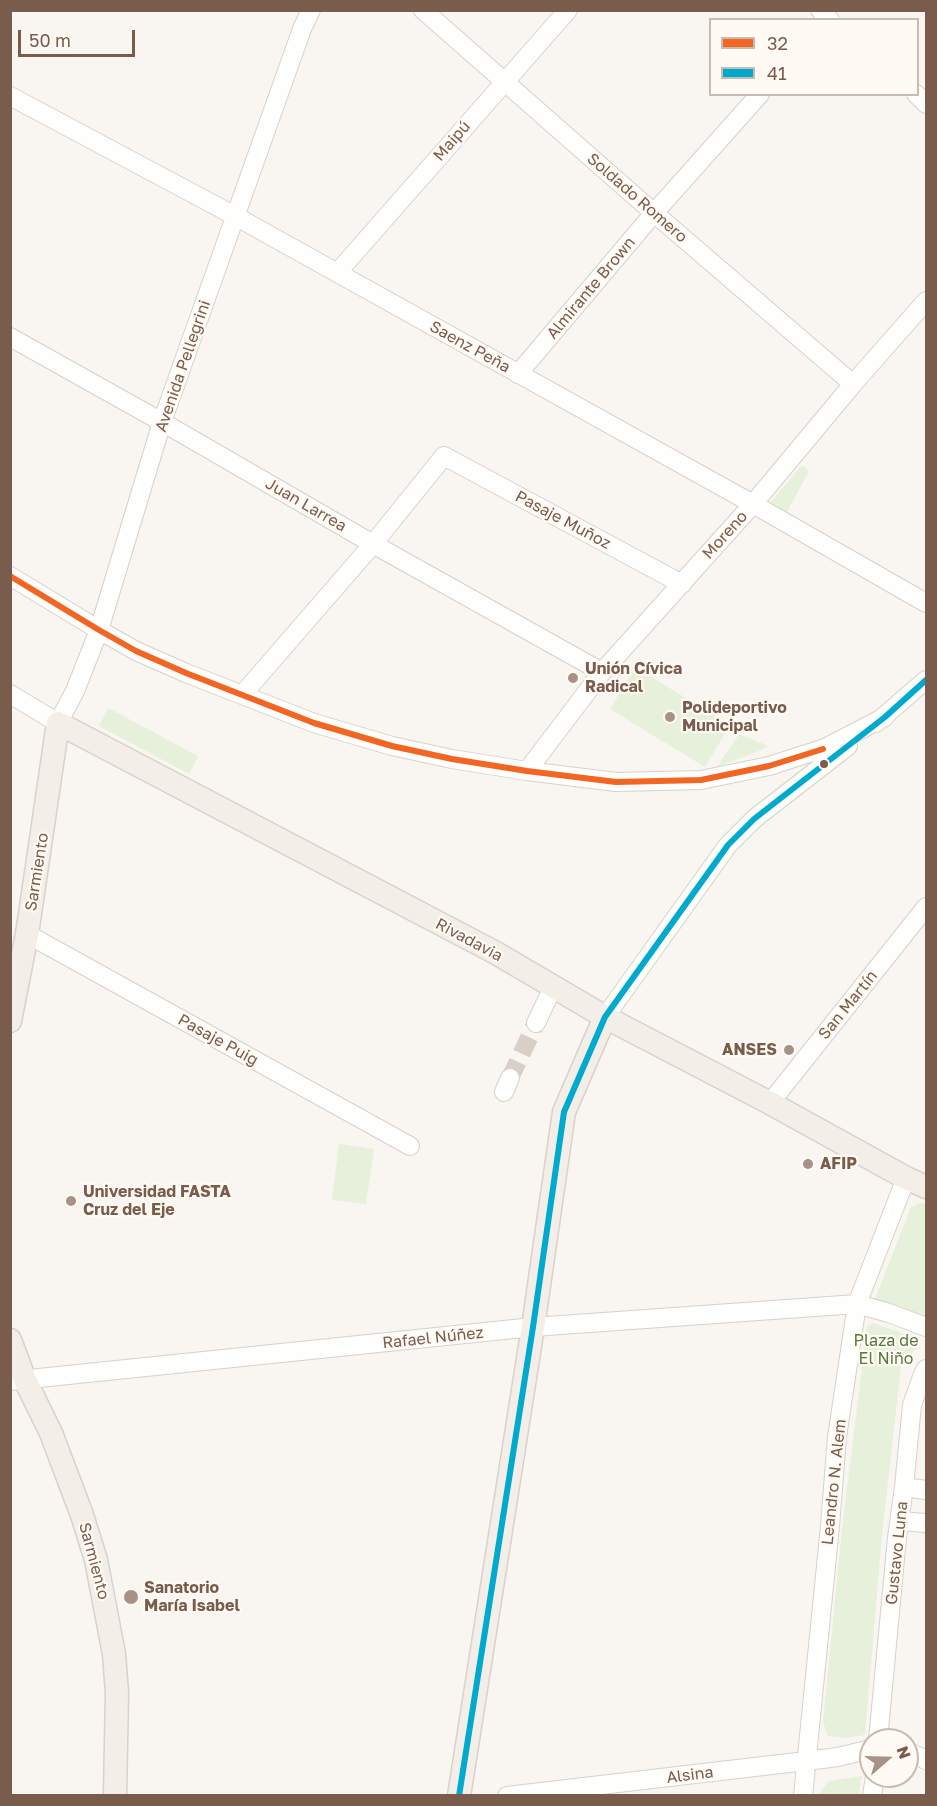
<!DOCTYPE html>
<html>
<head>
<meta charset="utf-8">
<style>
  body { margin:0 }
  #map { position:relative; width:937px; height:1806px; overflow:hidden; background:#f9f5f0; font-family:"Golos Text",sans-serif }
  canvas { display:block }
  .frame { position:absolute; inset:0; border:12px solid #7a5c4d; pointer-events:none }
  .legend { position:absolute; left:709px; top:18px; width:210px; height:78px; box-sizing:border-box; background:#fffaf3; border:2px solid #cabbb1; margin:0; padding:8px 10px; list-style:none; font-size:18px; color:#7a5c4d }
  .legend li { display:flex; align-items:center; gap:12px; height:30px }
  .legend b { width:30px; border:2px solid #cabbb1 }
  .north { position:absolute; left:859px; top:1728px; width:60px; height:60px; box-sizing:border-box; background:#fffaf3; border:2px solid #cabbb1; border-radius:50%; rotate:70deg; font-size:16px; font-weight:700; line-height:24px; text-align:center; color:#7a5c4d }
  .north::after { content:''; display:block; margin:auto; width:21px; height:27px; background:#a69286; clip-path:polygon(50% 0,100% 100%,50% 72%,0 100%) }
  .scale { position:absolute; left:18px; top:30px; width:117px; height:27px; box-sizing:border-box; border:3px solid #7a5c4d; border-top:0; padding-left:8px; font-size:18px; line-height:21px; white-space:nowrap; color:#7a5c4d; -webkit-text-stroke:4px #fffaf3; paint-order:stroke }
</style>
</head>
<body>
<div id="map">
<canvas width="937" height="1806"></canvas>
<div class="frame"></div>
<ul class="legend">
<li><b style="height:8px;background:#f26522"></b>32</li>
<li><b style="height:8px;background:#00a9ce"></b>41</li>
</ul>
<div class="north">N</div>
<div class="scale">50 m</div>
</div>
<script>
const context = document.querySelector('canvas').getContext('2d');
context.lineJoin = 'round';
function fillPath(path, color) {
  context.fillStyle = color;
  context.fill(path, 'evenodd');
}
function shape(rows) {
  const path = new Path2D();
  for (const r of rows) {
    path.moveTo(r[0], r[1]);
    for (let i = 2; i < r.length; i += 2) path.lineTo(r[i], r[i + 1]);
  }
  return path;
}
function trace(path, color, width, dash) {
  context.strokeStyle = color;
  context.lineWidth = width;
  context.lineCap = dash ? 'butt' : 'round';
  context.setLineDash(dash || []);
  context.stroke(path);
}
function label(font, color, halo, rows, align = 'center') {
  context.font = font + ' "Golos Text",sans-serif';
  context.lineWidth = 4.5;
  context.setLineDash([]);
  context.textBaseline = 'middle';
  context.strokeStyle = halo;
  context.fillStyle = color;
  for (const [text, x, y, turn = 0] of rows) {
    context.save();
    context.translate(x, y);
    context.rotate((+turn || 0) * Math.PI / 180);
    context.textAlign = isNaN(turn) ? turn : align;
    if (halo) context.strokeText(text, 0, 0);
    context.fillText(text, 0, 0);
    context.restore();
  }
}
const green = shape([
  [802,465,809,471,787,512,769,504],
  [635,667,730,725,705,767,610,709],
  [108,708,198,756,189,774,99,726],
  [739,734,768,746,759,751,717,767],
  [339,1144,374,1149,366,1204,332,1200],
  [920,1203,926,1204,926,1317,875,1299,911,1207],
  [873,1323,917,1338,920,1344,901,1366,882,1535,865,1735,844,1738,828,1736,823,1722,842,1529,867,1327],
  [862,1776,859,1795,818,1795,829,1781]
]);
const minorTunnel = shape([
  [510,1078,536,1023]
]);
const minor = shape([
  [423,10,654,213,853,384],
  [820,10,830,20],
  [916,94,926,104],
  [10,96,235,216,753,504,926,603],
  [337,273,568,10],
  [10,337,162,422,373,544,602,672],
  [518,374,654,213,760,94],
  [10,576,99,630,136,651,186,673,314,723,392,746,452,759,527,771,616,782,701,780,769,766,825,748,885,717],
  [10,694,58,723,75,691,99,630,162,422,302,29,311,10],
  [242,695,373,544,444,456,682,584],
  [876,723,926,680],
  [527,771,602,672,753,504,853,384,926,301],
  [27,934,410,1146],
  [605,1017,728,845,754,819,848,746],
  [536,1023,553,987],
  [504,1092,510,1078],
  [770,1103,926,907],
  [10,1381,533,1327,857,1304,889,1313,926,1327],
  [904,1487,926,1490],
  [900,1521,926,1523],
  [878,1740,897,1538,904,1487,912,1405,923,1374,926,1369],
  [907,1751,926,1760],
  [507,1796,806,1761,838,1757,871,1749],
  [803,1796,830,1526,837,1437,857,1304,906,1178],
  [872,1796,875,1776]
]);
const major = shape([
  [10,1021,27,934,58,723,496,953,605,1017,770,1103,906,1178,926,1187],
  [10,1340,25,1380,51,1433,82,1515,96,1560,114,1654,117,1693,115,1796],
  [459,1796,533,1327,564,1112,605,1017]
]);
const bus1 = shape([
  [10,576,99,630,136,651,186,673,314,723,392,746,452,759,527,771,616,782,701,780,769,766,823,749]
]);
const bus2 = shape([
  [459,1796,533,1327,564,1112,605,1017,728,845,754,819,885,717,926,680]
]);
const markers = [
  [573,678,6,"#a69286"],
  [670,717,6,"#a69286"],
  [824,764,5,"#7a5c4d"],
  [789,1050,6,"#a69286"],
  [808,1164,6,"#a69286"],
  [71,1201,6,"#a69286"],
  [131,1597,8,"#a69286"]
];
const streetNames = [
  ["Maipú",452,141,-49],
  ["Soldado Romero",637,198,41],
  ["Almirante Brown",591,288,-50],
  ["Saenz Peña",470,347,29],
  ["Avenida Pellegrini",183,366,-71],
  ["Juan Larrea",306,505,30],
  ["Pasaje Muñoz",563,520,28],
  ["Moreno",725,535,-48],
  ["Sarmiento",37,872,-81],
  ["Rivadavia",469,940,28],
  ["San Martín",848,1005,-51],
  ["Pasaje Puig",218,1040,29],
  ["Rafael Núñez",433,1338,-6],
  ["Leandro N. Alem",834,1482,-84],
  ["Gustavo Luna",897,1553,-84],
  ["Sarmiento",94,1561,75],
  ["Alsina",690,1775,-7]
];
const poiNames = [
  ["Unión Cívica",585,669],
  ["Radical",585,687],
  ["Polideportivo",682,708],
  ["Municipal",682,726],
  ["ANSES",777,1050,"right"],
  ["AFIP",820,1164],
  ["Universidad FASTA",83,1192],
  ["Cruz del Eje",83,1210],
  ["Sanatorio",144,1588],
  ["María Isabel",144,1606]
];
const parkNames = [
  ["Plaza de",886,1341],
  ["El Niño",886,1359]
];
fillPath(green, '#e7f0db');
trace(minorTunnel, '#d9cfc7', 18, [18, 9]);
trace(minor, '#d7d1cb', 20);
trace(major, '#dad1cc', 25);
trace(minor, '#fefefd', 18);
trace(major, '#f3eee8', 22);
trace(bus1, '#f26522', 6);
trace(bus2, '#00a9ce', 6);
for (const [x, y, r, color] of markers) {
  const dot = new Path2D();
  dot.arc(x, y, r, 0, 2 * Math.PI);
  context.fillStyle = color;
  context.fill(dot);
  trace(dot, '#fffaf3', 2);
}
label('16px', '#7a5c4d', '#fffaf3', streetNames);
label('bold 16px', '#7a5c4d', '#fffaf3', poiNames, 'left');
label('16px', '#537a41', '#fffaf3', parkNames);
</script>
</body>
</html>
